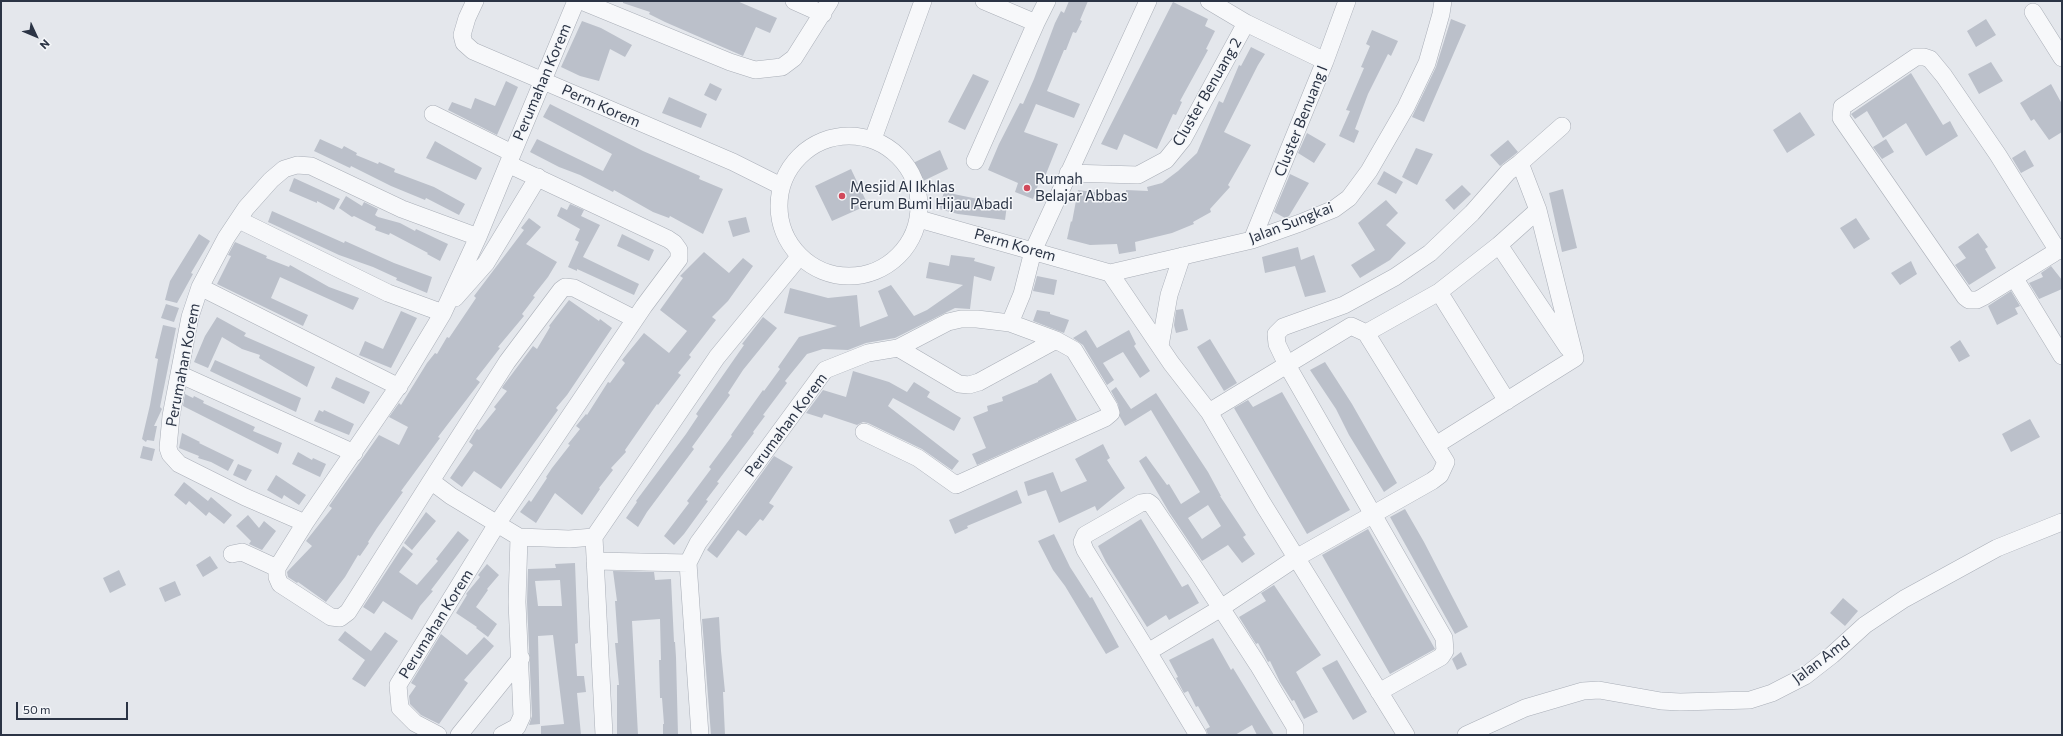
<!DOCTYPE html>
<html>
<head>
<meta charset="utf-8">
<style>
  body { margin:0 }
  #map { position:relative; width:2063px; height:736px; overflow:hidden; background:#e4e7ec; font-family:Commissioner,sans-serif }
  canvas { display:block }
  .frame { position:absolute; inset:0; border:2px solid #2b3445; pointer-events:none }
  .north { position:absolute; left:16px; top:16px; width:40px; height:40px; -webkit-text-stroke:3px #f4f6f9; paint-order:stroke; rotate:134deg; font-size:11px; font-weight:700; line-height:16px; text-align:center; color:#2b3445 }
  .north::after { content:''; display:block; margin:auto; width:14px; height:18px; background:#2b3445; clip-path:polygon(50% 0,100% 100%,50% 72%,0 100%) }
  .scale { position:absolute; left:16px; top:702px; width:112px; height:18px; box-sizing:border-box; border:2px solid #2b3445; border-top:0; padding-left:5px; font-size:12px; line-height:14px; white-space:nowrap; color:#2b3445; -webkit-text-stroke:3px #f4f6f9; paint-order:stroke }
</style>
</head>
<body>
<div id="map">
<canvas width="2063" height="736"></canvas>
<div class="frame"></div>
<div class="north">N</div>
<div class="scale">50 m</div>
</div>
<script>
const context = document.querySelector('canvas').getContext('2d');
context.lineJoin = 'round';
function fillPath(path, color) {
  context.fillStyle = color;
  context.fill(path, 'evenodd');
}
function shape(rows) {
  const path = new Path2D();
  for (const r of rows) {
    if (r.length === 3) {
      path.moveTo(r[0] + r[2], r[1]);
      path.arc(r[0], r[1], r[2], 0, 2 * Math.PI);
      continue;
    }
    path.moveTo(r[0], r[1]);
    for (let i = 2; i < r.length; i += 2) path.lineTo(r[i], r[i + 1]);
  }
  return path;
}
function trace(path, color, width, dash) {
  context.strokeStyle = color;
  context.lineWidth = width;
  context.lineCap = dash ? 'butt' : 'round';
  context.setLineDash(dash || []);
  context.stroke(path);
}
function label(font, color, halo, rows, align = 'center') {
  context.font = font + ' Commissioner,sans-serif';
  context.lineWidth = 3;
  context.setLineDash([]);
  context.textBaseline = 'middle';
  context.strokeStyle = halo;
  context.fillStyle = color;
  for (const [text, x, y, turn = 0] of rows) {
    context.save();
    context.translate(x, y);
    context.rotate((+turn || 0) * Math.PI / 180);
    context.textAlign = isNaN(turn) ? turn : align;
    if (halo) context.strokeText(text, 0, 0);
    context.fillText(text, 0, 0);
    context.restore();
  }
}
const building = shape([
  [623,1,737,1,777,18,770,33,756,27,743,56,665,22,649,14,650,12,623,3],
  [1069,1,1088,1,1080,20,1082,21,1076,33,1073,32,1066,50,1064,50,1047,91,1080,104,1074,118,1036,104,1024,132,1058,144,1044,179,1041,177,1033,199,1015,192,1018,183,988,170,999,144,1020,103,1023,104,1034,79,1055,23,1061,11,1064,13],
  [1173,2,1208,19,1205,26,1215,31,1206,49,1208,50,1180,101,1182,102,1176,115,1173,114,1157,149,1124,134,1117,150,1101,144],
  [1451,19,1466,25,1424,122,1412,117,1436,67],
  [1986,19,1996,35,1976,47,1967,31],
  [582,21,601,28,632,45,625,57,610,49,599,81,580,76,561,67],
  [1372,30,1398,41,1391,56,1388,54,1368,94,1355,129,1359,131,1354,143,1339,136,1350,111,1346,110,1364,68,1361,67,1370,46,1366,44],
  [1251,47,1265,54,1258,65,1224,132,1251,145,1228,185,1230,187,1210,209,1211,212,1193,222,1194,224,1172,233,1135,242,1136,251,1119,254,1117,244,1090,245,1067,239,1071,221,1072,222,1078,190,1100,193,1100,192,1126,193,1126,190,1148,191,1147,187,1162,183,1178,171,1197,153,1219,101,1223,103,1239,65,1241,66],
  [1991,62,2003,81,1979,94,1968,74],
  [1911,73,1943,125,1950,121,1958,136,1926,156,1906,123,1883,138,1867,111,1855,119,1851,114],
  [973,74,989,81,965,130,948,122],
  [506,81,518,87,497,135,448,110,452,102,471,109,475,98,495,106],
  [710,83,722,89,716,101,704,95],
  [2051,84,2062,104,2062,132,2049,140,2034,119,2031,121,2020,103],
  [669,97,707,114,701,128,662,113],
  [550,104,643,151,700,176,699,179,723,189,703,234,670,216,669,218,653,212,614,190,613,192,580,175,559,167,530,152,537,139,603,171,612,154,543,117],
  [1800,112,1815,135,1787,153,1773,130],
  [1307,133,1326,144,1314,163,1298,153],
  [320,139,342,149,344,146,357,153,356,155,378,164,379,162,395,169,394,172,434,187,465,204,459,215,426,198,425,200,391,186,351,166,350,168,314,151],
  [1886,139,1894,152,1882,159,1873,147],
  [1508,140,1518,152,1500,166,1490,155],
  [435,141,482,168,476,180,426,158],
  [1416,148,1433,154,1417,185,1402,177],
  [940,150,948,169,921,182,913,163],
  [2025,150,2034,166,2021,173,2012,158],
  [851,169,868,205,832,221,815,186],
  [1384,171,1403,182,1396,194,1377,184],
  [1290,174,1309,183,1289,216,1285,218,1274,212],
  [294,178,340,199,334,210,317,201,317,203,289,191],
  [1462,185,1471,194,1454,210,1445,200],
  [1563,189,1577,248,1562,252,1549,193],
  [944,192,1007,205,1005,220,958,214,939,209],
  [346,196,362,206,364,202,378,209,375,215,378,217,400,223,415,231,416,229,448,244,440,261,427,254,428,253,390,233,389,235,375,230,376,227,354,216,352,217,339,208],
  [1386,200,1398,213,1386,225,1406,243,1390,260,1360,278,1351,265,1375,250,1358,223],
  [570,204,584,210,581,216,600,225,583,257,639,284,634,295,577,269,577,271,568,267,579,242,575,240,580,229,557,216,561,207,567,210],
  [272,211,344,243,345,241,394,263,432,277,427,293,396,280,397,278,373,267,339,255,268,222],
  [746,217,750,232,733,237,728,221],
  [529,218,541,227,526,244,557,262,548,277,533,296,535,297,522,314,524,316,498,347,500,348,476,379,480,382,438,437,440,438,401,491,403,492,377,528,368,542,369,543,360,556,358,555,345,577,326,602,298,582,297,583,288,577,287,572,312,546,306,541,332,508,329,506,379,435,399,445,408,427,389,417,399,403,401,405,427,363,435,353,437,354,447,337,449,338,476,298,474,296,524,230,521,228],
  [1856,218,1870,239,1854,249,1840,228],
  [1978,233,1988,247,1985,249,1996,268,1969,285,1955,265,1966,258,1958,247],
  [199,234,210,241,191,273,193,274,177,303,165,300,170,281],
  [622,234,654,250,649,261,617,246],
  [235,242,267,256,266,258,289,267,290,265,329,287,359,298,353,310,280,277,271,298,308,315,303,326,217,284,231,256,228,255],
  [1298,247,1301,260,1314,255,1326,292,1305,297,1295,266,1265,273,1262,257],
  [704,252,729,273,743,258,753,266,728,301,712,317,716,320,689,355,691,357,678,373,681,375,658,405,657,404,625,450,626,452,611,468,613,470,599,488,600,489,582,515,555,493,536,523,520,512,529,500,531,502,547,478,546,477,552,468,570,445,568,444,580,429,576,426,586,414,587,415,608,382,610,383,625,363,622,360,644,333,669,353,687,331,660,310,683,278,680,276],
  [951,255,975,258,974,261,995,267,991,281,974,276,970,309,955,308,895,338,866,343,848,350,823,349,807,354,785,381,787,383,763,415,765,416,753,432,754,433,717,482,719,483,706,500,708,501,684,534,674,545,664,536,689,503,687,501,711,469,709,467,732,436,731,435,763,390,764,391,780,369,778,367,799,337,837,326,784,313,790,288,828,298,857,295,860,327,888,316,878,291,891,285,914,316,927,310,963,285,926,278,929,262,949,266],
  [1911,261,1917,274,1900,285,1891,273],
  [2051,266,2062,280,2062,289,2039,299,2029,283,2043,277,2041,273],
  [1037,276,1057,280,1054,295,1033,291],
  [2011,291,2020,306,2015,308,2018,314,1997,325,1988,306],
  [569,300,599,321,600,319,612,328,567,395,556,408,558,410,501,489,474,471,462,487,450,478,473,445,469,442,477,429,479,430,496,409,494,407,507,391,502,388,503,386,533,346,537,349,550,327,549,326],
  [166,304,179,308,174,322,161,318],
  [1183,309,1188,330,1176,333,1174,325,1176,310],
  [1037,310,1050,312,1050,314,1069,320,1064,333,1033,321],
  [401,311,417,318,391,368,359,355,365,341,383,349],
  [217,317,246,333,244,336,315,367,307,387,259,358,260,355,242,349,222,337,208,368,194,362,205,336],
  [763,317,777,328,743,370,728,393,730,395,692,447,694,449,647,512,638,527,626,518,637,502,636,501,686,434,698,416,696,414,744,345,742,344],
  [163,325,176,328,160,407,162,409,154,426,157,426,154,441,147,440,146,442,142,439,150,405,158,359,155,358],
  [1086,330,1097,348,1129,330,1136,344,1134,346,1150,371,1140,378,1123,352,1103,363,1114,380,1107,385,1083,345,1073,338],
  [1210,339,1237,383,1224,391,1197,347],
  [1960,340,1970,356,1959,362,1950,347],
  [215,360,301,398,296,412,210,371],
  [1325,362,1352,404,1397,483,1384,492,1349,435,1336,409,1310,370],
  [853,371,889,382,907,392,914,382,930,392,927,397,961,418,954,431,893,398,888,406,959,461,952,470,922,449,868,423,863,422,857,425,824,414,822,418,806,413,823,390,846,397],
  [1051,373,1077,420,977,465,972,454,986,448,973,417,988,411,987,406,1003,401,1002,397,1038,382,1038,381],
  [336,377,370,392,364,404,331,388],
  [1116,387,1131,409,1156,393,1208,472,1221,496,1220,496,1246,535,1243,537,1255,554,1242,563,1228,545,1202,561,1169,512,1139,461,1146,456,1167,485,1169,484,1181,504,1200,492,1151,410,1125,426,1120,417,1118,404,1111,391],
  [1208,505,1221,526,1202,539,1188,518],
  [1282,392,1350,510,1307,534,1234,408,1248,400,1253,407],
  [185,394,193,398,194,396,204,401,203,403,255,427,253,431,282,443,278,454,183,406],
  [319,410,323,412,324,410,354,424,349,435,314,421],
  [2030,419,2040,437,2011,452,2002,434],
  [182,433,200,442,199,443,234,460,228,471,211,462,198,458,199,456,179,448],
  [1103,444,1110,458,1107,460,1125,488,1097,511,1095,506,1059,523,1046,490,1028,496,1024,482,1053,472,1061,492,1087,481,1075,459],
  [143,446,155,449,152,461,140,458],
  [298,452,312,460,313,458,326,464,320,477,292,464],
  [774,456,793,467,769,503,774,506,763,521,760,519,746,536,738,530,717,558,707,550],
  [238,464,252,470,246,481,233,475],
  [276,475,306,495,299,505,284,495,282,499,267,490],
  [184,482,208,501,211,497,232,515,224,524,209,512,206,516,189,501,186,505,174,495],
  [1017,490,1022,503,967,526,968,528,955,534,949,520],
  [1405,509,1424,542,1468,627,1455,634,1390,517],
  [426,512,436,521,412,550,404,543],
  [248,515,259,528,264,521,276,531,262,550,249,544,251,541,236,526],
  [1141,519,1182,587,1188,584,1199,603,1169,620,1166,615,1147,627,1106,562,1098,546],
  [1368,529,1435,649,1390,674,1322,555],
  [458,531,469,540,431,590,433,591,420,606,412,620,383,601,374,614,363,607,403,546,413,554,399,572,417,585,438,561,436,559],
  [1054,534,1070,567,1090,598,1092,597,1119,647,1106,654,1065,586,1053,570,1038,541],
  [210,556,218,568,203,577,196,565],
  [575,563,578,643,575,644,577,676,584,676,586,692,577,693,581,735,541,735,541,726,564,724,553,635,538,636,540,724,529,725,532,716,527,602,528,569,556,568,555,564],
  [560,580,562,606,538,606,535,581],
  [487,564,499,575,487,589,488,590,476,607,497,624,488,637,476,628,477,627,456,613,467,595,466,594,480,577,478,575],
  [119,570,126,585,110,593,103,578],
  [613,571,654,572,655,580,671,579,674,642,675,642,676,657,678,735,663,735,663,724,664,724,662,698,660,698,659,660,661,660,660,619,632,621,638,735,617,735,617,685,619,685,615,643,618,643,615,601,617,601],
  [175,581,181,595,165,602,159,588],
  [1274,585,1321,655,1296,672,1318,712,1304,719,1294,700,1292,701,1280,682,1270,661,1268,662,1258,643,1256,644,1239,617,1266,601,1261,593],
  [1843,598,1858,611,1845,626,1830,613],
  [719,617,721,651,725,692,723,692,725,735,711,735,702,619],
  [345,631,371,651,385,632,398,641,365,687,352,679,365,660,338,640],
  [441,634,467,655,484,637,494,646,464,680,468,683,439,724,421,715,410,704,409,696,416,686,411,683],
  [1213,638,1231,670,1233,668,1274,735,1257,735,1252,725,1235,735,1208,735,1206,729,1210,727,1198,706,1196,707,1188,691,1184,693,1176,678,1178,677,1169,660],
  [1461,652,1467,665,1457,670,1452,659],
  [1337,660,1367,712,1353,720,1322,668]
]);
const minor = shape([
  [475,1,467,18,462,35,464,43,473,51,733,162,781,186],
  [581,1,730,62,755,70,782,67,794,58,830,1],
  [794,1,823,14],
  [2033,12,2062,58],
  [1036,23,1047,1],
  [1246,23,1325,61],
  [433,114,512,153],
  [849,206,70],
  [873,139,923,1],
  [975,161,1036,23,984,1],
  [1520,163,1562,126],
  [1068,173,1138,175,1166,160,1183,139,1246,23,1209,1],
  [1538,210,1499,245,1568,348],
  [919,219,1110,273,1252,240,1300,223,1334,209,1349,198,1369,171,1406,107,1427,63,1441,14,1443,1],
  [239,220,388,293,443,313],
  [1252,240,1325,61,1347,1],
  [2058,251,1998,155,1944,76,1930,59,1924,57,1916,57,1842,107,1841,118,1965,297,1969,300,1977,300,1983,297,2062,248],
  [1110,273,1171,363,1209,412,1263,504,1406,735],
  [2015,279,2062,356],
  [200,287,399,387],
  [1439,292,1507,401],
  [455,298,486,263,538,177],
  [1366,333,1439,292,1499,245],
  [1160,346,1169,295,1182,256],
  [898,348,959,384,969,385,979,382,1056,340],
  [179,374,354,453],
  [1209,412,1351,326,1366,333,1446,462,1440,475,1432,481,1296,558,1221,608,1148,652,1085,550,1082,542,1085,535,1141,503,1148,502,1152,505,1200,576,1221,608,1258,665,1295,727,1295,735],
  [864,432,918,458,956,485,1105,418,1111,413,1109,407,1074,350,1056,340,1010,323],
  [431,481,348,612,340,618,331,617,280,584,277,577,277,568,305,523,402,381,443,313,478,237,508,164],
  [305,523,245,497,179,464,170,454,168,448,171,416,190,317,200,287,226,238,246,208,271,180,284,169,297,165,311,166,402,209,478,237],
  [594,537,569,539,519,537,451,496,431,481,507,362,561,290,565,287,574,288,635,319],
  [232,554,242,552,277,568],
  [595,561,688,563],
  [1148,652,1198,735],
  [1379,692,1441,657,1445,651,1444,638,1287,365,1277,344,1276,334,1283,327,1344,305,1395,277,1430,253,1472,213,1508,172,1520,163,1538,210,1575,358,1436,445],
  [438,735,415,723,400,708,398,685,497,524,644,306,679,259,679,250,674,243,668,239,508,164,576,1],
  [459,735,521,658],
  [502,735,517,727,522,716,517,602,519,537],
  [604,735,594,537,717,357,799,257],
  [700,735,688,563,698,543,825,370,868,353,898,348,948,322,961,319,977,319,1010,323,1022,294,1033,251,1148,1],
  [1466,735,1525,708,1583,691,1599,690,1661,701,1680,702,1750,700,1772,693,1805,676,1832,655,1865,625,1904,599,1997,548,2062,522]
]);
const markers = [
  [1027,188,4,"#d1495b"],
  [842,196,4,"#d1495b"]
];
const streetNames = [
  ["Perumahan Korem",542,82,-67],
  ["Cluster Benuang 2",1207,92,-60],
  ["Perm Korem",601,106,24],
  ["Cluster Benuang I",1301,121,-68],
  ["Jalan Sungkai",1291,223,-21],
  ["Perm Korem",1015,245,16],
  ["Perumahan Korem",183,365,-79],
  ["Perumahan Korem",786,425,-53],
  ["Perumahan Korem",436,624,-58],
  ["Jalan Amd",1821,660,-37]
];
const poiNames = [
  ["Rumah",1035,179],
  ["Belajar Abbas",1035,196],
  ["Mesjid Al Ikhlas",850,187],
  ["Perum Bumi Hijau Abadi",850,204]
];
fillPath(building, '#bbc0ca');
trace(minor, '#a9aeb7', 18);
trace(minor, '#f7f8fa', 17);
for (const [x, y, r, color] of markers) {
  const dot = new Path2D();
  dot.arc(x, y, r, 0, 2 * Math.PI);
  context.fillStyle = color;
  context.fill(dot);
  trace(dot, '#f4f6f9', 1.5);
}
label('15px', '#2b3445', '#f4f6f9', streetNames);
label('15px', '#2b3445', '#f4f6f9', poiNames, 'left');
</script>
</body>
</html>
